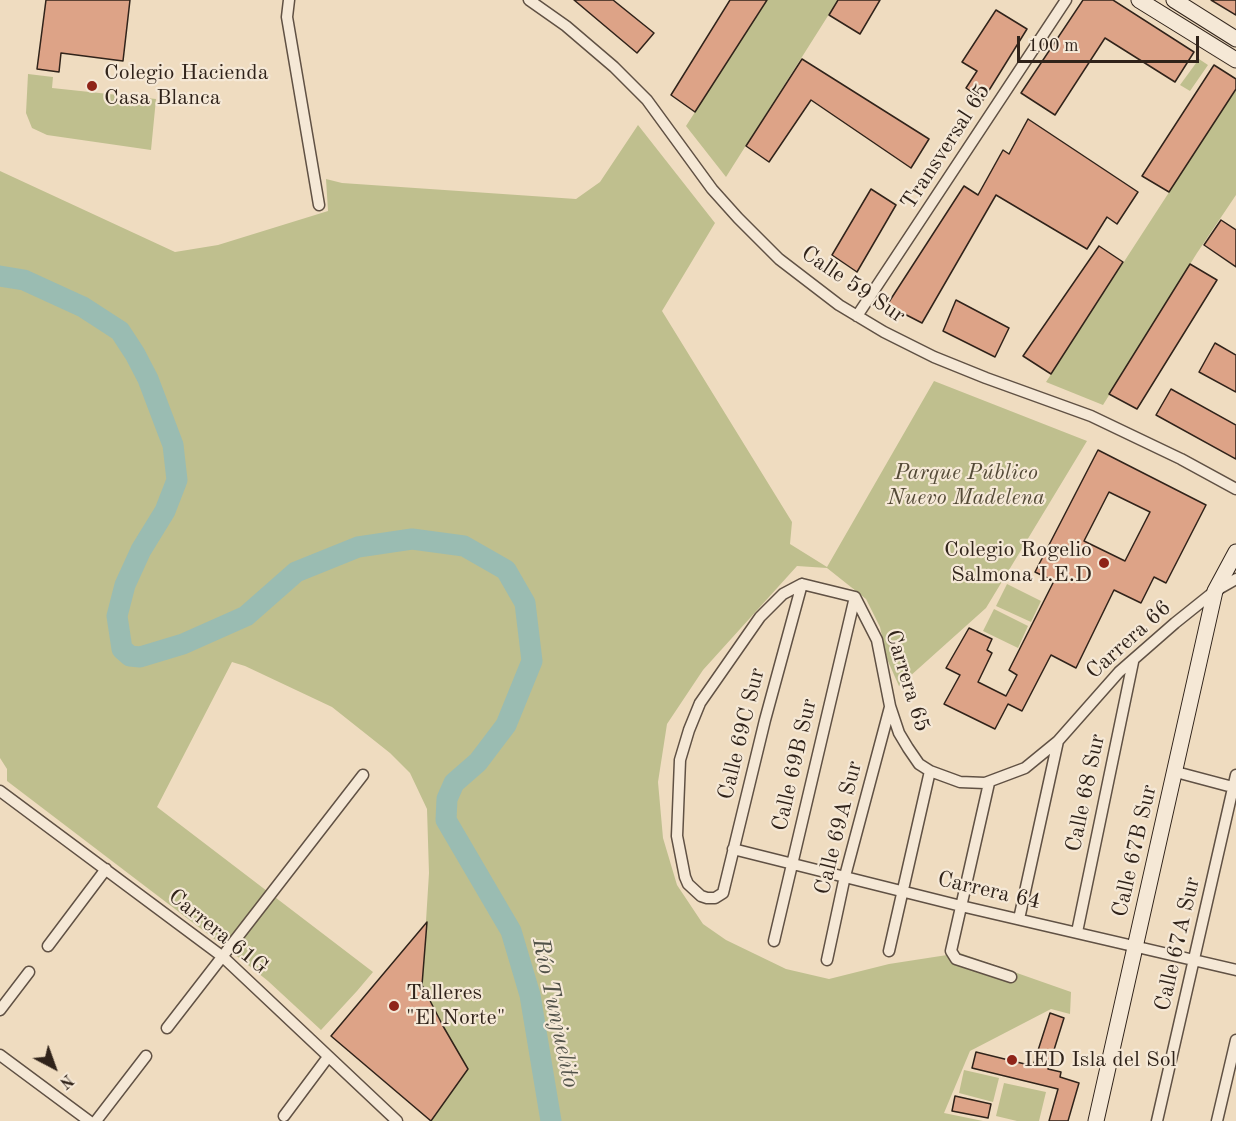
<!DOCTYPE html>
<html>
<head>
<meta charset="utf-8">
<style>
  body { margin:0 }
  #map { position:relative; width:1236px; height:1121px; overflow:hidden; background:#efdcc0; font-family:"Old Standard TT",serif }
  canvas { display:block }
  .north { position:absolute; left:24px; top:1037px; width:60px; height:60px; -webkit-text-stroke:4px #f5e8d6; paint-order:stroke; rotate:139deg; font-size:16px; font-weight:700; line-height:24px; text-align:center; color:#30231a }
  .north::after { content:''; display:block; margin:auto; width:21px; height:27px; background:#30231a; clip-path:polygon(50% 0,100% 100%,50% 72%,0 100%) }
  .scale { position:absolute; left:1017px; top:36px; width:182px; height:27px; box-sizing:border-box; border:3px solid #30231a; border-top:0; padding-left:8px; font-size:18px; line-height:21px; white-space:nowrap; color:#30231a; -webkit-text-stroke:4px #f5e8d6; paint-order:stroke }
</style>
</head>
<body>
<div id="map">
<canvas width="1236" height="1121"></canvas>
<div class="north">N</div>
<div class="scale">100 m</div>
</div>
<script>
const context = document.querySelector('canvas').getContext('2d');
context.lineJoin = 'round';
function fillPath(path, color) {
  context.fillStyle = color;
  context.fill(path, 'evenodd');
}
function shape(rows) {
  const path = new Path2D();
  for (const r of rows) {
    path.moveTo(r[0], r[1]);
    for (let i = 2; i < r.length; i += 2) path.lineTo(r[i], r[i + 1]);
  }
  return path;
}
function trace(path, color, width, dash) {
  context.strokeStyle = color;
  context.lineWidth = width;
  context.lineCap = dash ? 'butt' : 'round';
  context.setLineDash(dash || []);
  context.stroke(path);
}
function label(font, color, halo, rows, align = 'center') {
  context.font = font + ' "Old Standard TT",serif';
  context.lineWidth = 4.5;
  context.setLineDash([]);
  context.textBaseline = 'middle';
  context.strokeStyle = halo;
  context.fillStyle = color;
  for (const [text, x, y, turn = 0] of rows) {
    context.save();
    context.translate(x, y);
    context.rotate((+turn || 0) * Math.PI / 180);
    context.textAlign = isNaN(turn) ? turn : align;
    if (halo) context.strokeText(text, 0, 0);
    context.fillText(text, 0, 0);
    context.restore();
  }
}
const green = shape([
  [767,0,838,0,726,177,686,126],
  [1199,59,1208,65,1190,91,1180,85],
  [28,74,53,77,52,88,156,99,151,150,47,135,32,128,26,113],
  [1236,89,1236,195,1197,253,1103,405,1046,382],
  [638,125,715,223,662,311,792,522,790,544,827,567,934,381,1087,441,986,608,899,686,887,659,880,627,866,599,827,568,797,566,703,670,667,724,658,782,663,838,677,885,703,924,726,940,786,969,829,979,889,964,960,953,1071,992,1070,1014,1051,1009,970,1051,944,1113,983,1121,431,1121,468,1069,443,1026,422,985,429,873,427,809,410,773,390,753,332,707,245,666,232,662,157,807,373,972,357,991,321,1030,268,981,238,957,7,781,7,769,0,758,0,171,175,252,218,245,328,211,326,179,342,183,576,199,600,182],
  [1007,584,1041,601,1031,622,996,606],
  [994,609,1028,626,1018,648,983,631],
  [964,1070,999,1078,993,1102,959,1093],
  [1004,1083,1046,1092,1039,1121,1017,1121,996,1116]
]);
const river = shape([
  [0,276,24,280,83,307,120,331,135,354,148,379,173,445,177,480,165,511,141,550,125,585,117,616,122,649,130,656,140,657,183,644,246,616,296,572,358,547,412,539,464,546,506,570,525,603,532,661,506,725,478,762,454,783,447,799,446,820,511,931,530,995,551,1121]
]);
const building = shape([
  [46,0,130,0,123,61,61,53,59,72,37,69,46,0],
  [574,0,613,0,654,33,637,53,574,0],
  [730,0,767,0,695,112,671,95,730,0],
  [838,0,880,0,860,34,829,15,838,0],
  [1083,0,1113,0,1194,52,1175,82,1105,38,1055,115,1021,93,1083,0],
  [1211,0,1236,0,1236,15,1211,0],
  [996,10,1027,29,983,100,966,88,977,71,962,62,996,10],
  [802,59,929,139,911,168,811,100,769,162,746,146,802,59],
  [1214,65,1236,79,1236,89,1169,192,1142,176,1214,65],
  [1028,119,1138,192,1117,224,1107,217,1087,249,996,195,922,323,887,305,964,186,978,195,1003,150,1009,154,1028,119],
  [871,189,896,205,857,272,832,255,871,189],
  [1221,220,1236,230,1236,267,1204,245,1221,220],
  [1099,246,1123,262,1051,374,1023,356,1099,246],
  [1190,264,1217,280,1137,409,1109,394,1190,264],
  [956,300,1009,328,995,357,943,331,956,300],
  [1215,343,1236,355,1236,392,1199,372,1215,343],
  [1171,389,1236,425,1236,459,1156,415,1171,389],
  [1098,450,1206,505,1166,583,1154,577,1141,603,1114,590,1076,668,1051,655,1022,711,1008,704,995,729,944,704,960,675,946,668,969,628,992,639,987,650,992,653,978,682,1006,696,1017,675,1009,670,1054,581,1035,572,1098,450],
  [1109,492,1150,512,1125,561,1084,541,1109,492],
  [427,922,422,985,443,1026,468,1069,431,1121,331,1036,427,922],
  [1050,1013,1064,1018,1048,1069,1061,1072,1060,1077,1079,1083,1068,1121,1049,1121,1058,1089,972,1068,976,1052,1033,1066,1050,1013],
  [955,1096,991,1104,988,1118,952,1111,955,1096]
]);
const street = shape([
  [289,0,287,17,319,205],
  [529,0,566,26,614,67,647,100,712,189,738,218,779,259,839,305,884,332,934,357,986,378,1091,416,1181,459,1236,489],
  [857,316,1066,0],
  [802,584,765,720,723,893,715,898,707,898,701,896,688,884,685,877,677,836,680,760,689,730,700,703,760,617,783,594,802,584,855,597],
  [855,597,877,640,890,706,899,733,908,748,919,764,930,771,960,782,985,783,1025,768,1058,741,1119,672,1175,623,1215,591,1236,579],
  [1176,772,1236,788],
  [989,783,951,951,956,959,1011,977],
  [0,791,223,957,397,1121],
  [733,849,961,906,1236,970],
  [1019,919,1058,741],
  [1077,932,1133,662],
  [774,941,855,597],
  [48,946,106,869],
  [889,951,930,771],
  [827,960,845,876,890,707],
  [0,1010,29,972],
  [167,1028,363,775],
  [0,1055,89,1121],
  [284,1116,328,1057],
  [96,1121,146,1056],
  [1157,1121,1236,775],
  [1217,1121,1236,1040]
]);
const secondary = shape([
  [1139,0,1236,60],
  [1174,0,1236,39],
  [1096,1121,1215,591,1236,552]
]);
const markers = [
  [92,86,6,"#8f2418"],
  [1104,563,6,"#8f2418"],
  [394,1006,6,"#8f2418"],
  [1012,1060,6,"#8f2418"]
];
const poiNames = [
  ["Colegio Hacienda",104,73],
  ["Casa Blanca",104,98],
  ["Colegio Rogelio",1092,550,"right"],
  ["Salmona I.E.D",1092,575,"right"],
  ["Talleres",406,993],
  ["\"El Norte\"",406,1018],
  ["IED Isla del Sol",1024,1060]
];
const streetNames = [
  ["Transversal 65",946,147,-57],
  ["Calle 59 Sur",853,285,34],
  ["Carrera 66",1129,640,-42],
  ["Carrera 65",907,681,73],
  ["Calle 69C Sur",742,734,-76],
  ["Calle 69B Sur",795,765,-77],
  ["Calle 68 Sur",1086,793,-78],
  ["Calle 69A Sur",839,828,-76],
  ["Calle 67B Sur",1135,851,-77],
  ["Carrera 64",989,891,13],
  ["Carrera 61G",218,932,39],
  ["Calle 67A Sur",1178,944,-77]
];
const parkNames = [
  ["Parque Público",966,473],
  ["Nuevo Madelena",966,498]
];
const waterNames = [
  ["Río Tunjuelito",555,1013,78]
];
fillPath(green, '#bfbf8e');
trace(river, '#9abcb2', 21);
fillPath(building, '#dda387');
trace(building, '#30231a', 1.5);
trace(street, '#605144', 13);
trace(secondary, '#30231a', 17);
trace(street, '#f5e8d6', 10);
trace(secondary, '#f5e8d6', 15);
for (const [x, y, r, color] of markers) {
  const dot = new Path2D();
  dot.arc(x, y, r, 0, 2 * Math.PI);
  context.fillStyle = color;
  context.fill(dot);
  trace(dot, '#f5e8d6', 2);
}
label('22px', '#30231a', '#f5e8d6', poiNames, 'left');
label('22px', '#30231a', '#f5e8d6', streetNames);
label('italic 22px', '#544a37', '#f5e8d6', parkNames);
label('italic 24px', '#505148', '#f5e8d6', waterNames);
</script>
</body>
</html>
